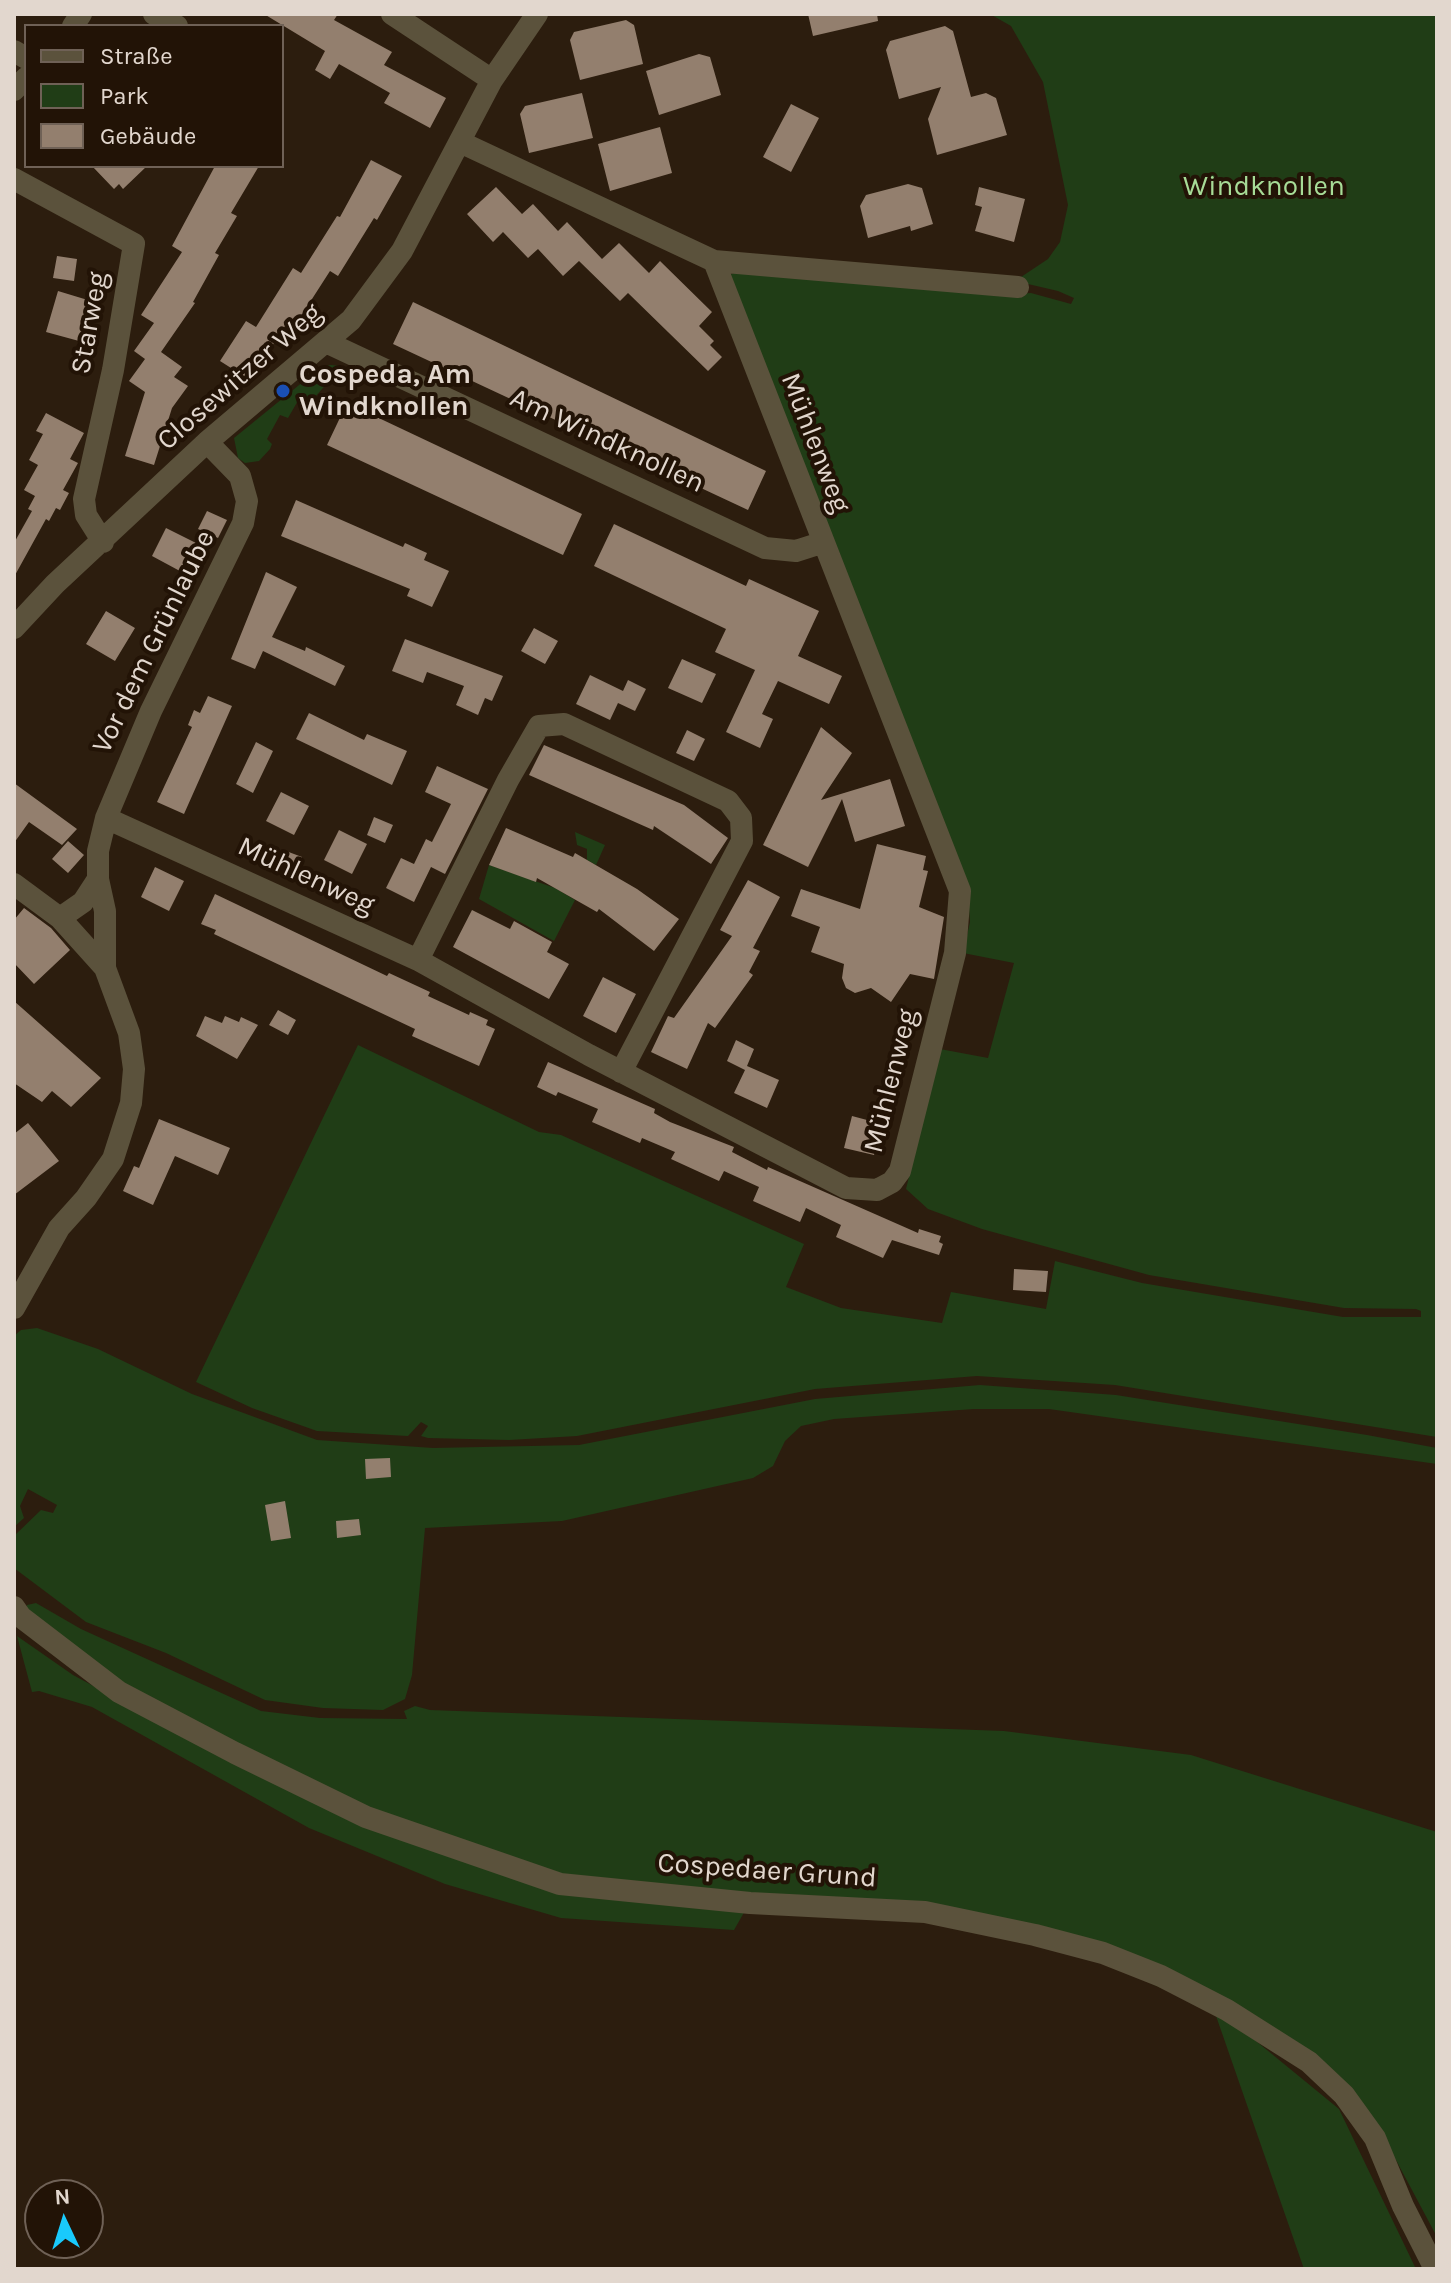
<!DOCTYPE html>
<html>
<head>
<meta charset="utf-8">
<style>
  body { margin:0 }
  #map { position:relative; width:1451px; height:2283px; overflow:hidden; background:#2c1d0e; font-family:Karla,sans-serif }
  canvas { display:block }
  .frame { position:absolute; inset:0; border:16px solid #e2d7ce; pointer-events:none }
  .legend { position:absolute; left:24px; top:24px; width:260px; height:144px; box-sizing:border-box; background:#221306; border:2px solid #6f6156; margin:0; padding:10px 14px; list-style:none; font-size:24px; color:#e2d7ce }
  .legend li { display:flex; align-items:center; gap:16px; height:40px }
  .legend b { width:40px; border:2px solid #6f6156 }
  .north { position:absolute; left:24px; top:2179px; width:80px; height:80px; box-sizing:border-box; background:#221306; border:2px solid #6f6156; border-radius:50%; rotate:356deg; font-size:22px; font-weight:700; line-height:32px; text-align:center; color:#e2d7ce }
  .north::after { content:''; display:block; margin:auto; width:28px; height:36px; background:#19cafc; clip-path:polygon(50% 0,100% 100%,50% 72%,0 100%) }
</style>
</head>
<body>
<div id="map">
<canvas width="1451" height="2283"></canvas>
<div class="frame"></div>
<ul class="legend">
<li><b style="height:10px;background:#5b523c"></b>Straße</li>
<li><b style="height:22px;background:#203d16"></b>Park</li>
<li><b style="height:22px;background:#937f6e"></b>Gebäude</li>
</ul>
<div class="north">N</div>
</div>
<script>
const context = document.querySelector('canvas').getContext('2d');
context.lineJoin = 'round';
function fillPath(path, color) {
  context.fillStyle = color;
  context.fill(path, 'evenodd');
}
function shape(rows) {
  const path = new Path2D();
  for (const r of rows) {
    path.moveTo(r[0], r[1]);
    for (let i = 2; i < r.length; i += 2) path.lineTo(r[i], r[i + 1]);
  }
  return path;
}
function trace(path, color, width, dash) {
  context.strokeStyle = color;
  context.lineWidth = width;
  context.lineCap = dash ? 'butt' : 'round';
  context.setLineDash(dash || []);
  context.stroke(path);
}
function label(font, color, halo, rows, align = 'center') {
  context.font = font + ' Karla,sans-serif';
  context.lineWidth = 8;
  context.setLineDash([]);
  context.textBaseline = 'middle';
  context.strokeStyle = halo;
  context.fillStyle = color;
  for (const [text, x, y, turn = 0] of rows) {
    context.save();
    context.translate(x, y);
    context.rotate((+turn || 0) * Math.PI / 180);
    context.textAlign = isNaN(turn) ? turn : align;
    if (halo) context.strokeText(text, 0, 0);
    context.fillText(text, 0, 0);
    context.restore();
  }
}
const green = shape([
  [990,14,1437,14,1437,1437,1115,1385,977,1376,815,1389,577,1436,509,1440,428,1438,421,1436,428,1426,421,1422,408,1436,317,1431,252,1408,196,1382,358,1045,539,1132,561,1135,804,1244,786,1287,841,1308,942,1323,951,1292,1046,1309,1055,1261,1142,1283,1343,1317,1421,1317,1421,1311,1416,1309,1344,1308,1149,1275,982,1229,928,1209,906,1189,940,1049,988,1058,1014,963,963,953,970,922,968,893,728,276,739,270,1014,294,1031,293,1071,304,1074,298,1058,291,1015,281,1048,259,1060,242,1068,205,1043,82,1011,26],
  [330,365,342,366,309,404,299,399,288,418,280,415,267,439,272,444,270,449,259,461,245,463,238,458,234,438,320,368],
  [575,832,605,845,596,865,587,860,587,849,577,845],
  [489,865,555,888,575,900,554,941,479,899],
  [37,1328,98,1349,192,1394,317,1440,433,1448,579,1445,815,1399,980,1385,1116,1395,1367,1435,1437,1448,1437,1464,1049,1409,974,1409,834,1419,801,1426,785,1441,773,1466,753,1478,562,1521,425,1528,412,1675,405,1699,383,1710,323,1708,265,1700,166,1653,86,1622,14,1568,14,1536,41,1510,53,1513,57,1505,28,1489,20,1506,24,1518,14,1527,14,1336,21,1330],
  [36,1603,81,1629,261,1711,320,1718,407,1719,404,1711,415,1706,430,1710,1004,1731,1191,1755,1437,1832,1437,2237,1396,2160,1316,2061,1038,1930,565,1876,371,1809,241,1748,84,1663,25,1613,27,1605],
  [17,1636,73,1675,233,1761,559,1888,746,1909,734,1930,561,1918,445,1884,309,1828,92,1707,39,1691,32,1692],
  [1215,2013,1245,2032,1339,2109,1416,2269,1304,2269]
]);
const building = shape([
  [264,14,338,14,334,20,392,52,384,65,446,98,430,128,384,103,390,93,339,64,330,79,315,70,325,51],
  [808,14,877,14,878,21,813,36],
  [626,20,634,25,643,64,580,80,570,40,574,32],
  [945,26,953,31,971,97,986,93,996,98,1007,135,937,155,928,119,941,87,899,99,886,50,890,41],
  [699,54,710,57,721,95,659,115,646,71],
  [582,93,593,138,529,153,520,114,525,106],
  [791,104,819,118,791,172,763,157],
  [660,127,672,173,610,191,598,144],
  [371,160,402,176,377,220,374,218,338,276,330,271,294,327,287,323,250,380,220,361,246,321,256,327,293,268,301,273,337,216,340,217],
  [92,166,147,166,123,189,119,184,114,189],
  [215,166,259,166,231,213,237,216,215,253,219,255,193,302,195,303,161,352,182,367,174,377,188,386,172,408,154,465,125,456,145,392,129,381,145,359,134,351,154,323,141,315,182,252,172,246],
  [908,184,922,188,933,224,911,231,910,226,868,238,860,206,866,195],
  [496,187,522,214,533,204,558,231,567,222,602,259,619,243,649,273,660,261,712,312,699,326,714,341,710,345,722,357,708,371,628,293,620,301,579,261,563,276,538,249,528,258,503,232,493,242,467,214],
  [979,187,1025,199,1014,242,975,231,982,207,975,205],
  [57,256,77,259,74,281,53,278],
  [58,291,91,301,79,341,46,332],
  [413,302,766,471,748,510,393,344],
  [347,403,582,514,563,555,327,445],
  [46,413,84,433,70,459,78,463,63,490,69,493,60,510,56,508,49,521,46,519,14,577,14,543,32,511,28,509,35,496,24,490,38,465,29,460,43,434,36,431],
  [296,500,403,547,405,543,427,553,424,560,449,571,432,607,407,596,410,589,281,536],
  [207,511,227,520,218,538,198,529],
  [614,524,746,586,749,579,819,611,798,656,842,676,829,704,778,681,762,714,773,719,760,748,726,732,755,670,715,652,726,629,594,566],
  [166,528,206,548,191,577,152,556],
  [266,572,297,587,272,637,305,651,306,647,345,666,335,686,263,651,255,669,231,659],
  [106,611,135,628,115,661,86,644],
  [534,628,558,641,545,664,521,651],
  [405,639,503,676,492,701,485,698,478,715,456,705,464,686,427,672,423,683,392,671],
  [682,659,716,674,702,703,668,688],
  [590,675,623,691,628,680,646,689,635,711,618,703,610,720,576,704],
  [208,696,232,706,184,814,157,802,192,727,188,725,194,710,200,713],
  [309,713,364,740,367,734,407,751,392,785,296,739],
  [821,727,852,753,821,800,890,779,905,826,855,842,842,799,808,867,763,845],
  [687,730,705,739,694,761,676,753],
  [256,742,273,751,253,793,236,784],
  [544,745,684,805,728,838,711,864,654,826,653,830,529,775],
  [437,766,488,789,445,874,431,867,414,902,386,888,401,858,414,864,426,839,432,842,451,804,425,792],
  [14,783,77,829,62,845,29,822,14,843],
  [281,792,309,806,294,835,266,821],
  [374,817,393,825,385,843,367,835],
  [506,828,573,857,575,853,637,889,679,919,654,951,599,909,597,912,537,878,536,882,489,865],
  [339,830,367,844,352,874,324,860],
  [68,841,84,855,68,873,52,859],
  [877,844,926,856,923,870,928,871,919,907,944,917,934,979,910,974,891,1002,871,988,855,993,846,988,842,978,844,964,811,952,820,927,791,916,801,889,860,909],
  [286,851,302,857,292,878,277,872],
  [155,867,184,881,169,911,141,897],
  [748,880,780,897,753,948,760,951,749,972,753,975,715,1028,708,1023,687,1069,651,1052,668,1016,674,1018,732,936,720,930],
  [215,894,387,976,389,973,430,992,428,996,469,1015,470,1012,488,1020,486,1025,495,1029,479,1066,412,1036,415,1029,214,934,216,930,201,924],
  [24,908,51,928,70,950,34,984,14,963,14,920],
  [472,910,510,929,514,921,552,942,547,952,569,964,549,999,453,947],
  [603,977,636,994,616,1033,583,1016],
  [14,1001,101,1078,71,1107,52,1091,42,1102,14,1083],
  [278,1010,296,1020,288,1035,269,1025],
  [205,1016,222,1023,225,1016,239,1022,241,1017,258,1025,237,1059,196,1036],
  [736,1040,754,1049,747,1066,779,1080,767,1108,734,1093,745,1070,727,1061],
  [548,1062,655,1109,654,1113,670,1122,734,1147,732,1152,767,1170,768,1167,918,1233,919,1229,941,1236,939,1242,943,1244,939,1255,892,1240,883,1258,836,1237,841,1225,806,1208,800,1222,753,1201,759,1187,724,1171,719,1181,671,1159,675,1152,642,1138,640,1143,592,1122,598,1109,558,1092,556,1096,537,1087],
  [852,1116,882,1124,874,1155,844,1148],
  [159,1119,230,1148,218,1175,175,1156,153,1205,123,1191,134,1166,139,1168],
  [28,1123,59,1161,14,1195,14,1134],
  [1014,1269,1048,1271,1046,1292,1013,1290],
  [390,1458,391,1477,366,1479,365,1459],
  [285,1501,291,1538,271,1541,265,1505],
  [359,1519,361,1535,337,1538,336,1521]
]);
const minor = shape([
  [154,14,177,26],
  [392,14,492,80],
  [73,26,81,14],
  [14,51,26,58],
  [14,90,26,78],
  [460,142,714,261,1018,287],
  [14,179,134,244,113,370,84,499,86,515,103,542],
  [328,343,765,548,796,551,821,543],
  [14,628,55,584,207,442,351,320,402,251,492,80,537,14],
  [106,818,418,960,589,1055,846,1188,877,1190,892,1182,900,1171,955,953,960,891,714,261],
  [14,884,60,918,105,968,129,1033,134,1069,131,1103,113,1159,86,1198,59,1228,14,1308],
  [60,918,83,902,98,879],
  [418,960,508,780,539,726,564,724,728,801,741,818,742,841,621,1072],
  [105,968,105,911,98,879,98,851,106,818,151,711,243,523,247,501,240,476,207,442],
  [14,1607,21,1617,119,1692,235,1753,366,1817,560,1884,750,1903,925,1912,1035,1935,1103,1953,1161,1976,1227,2010,1309,2062,1344,2095,1375,2138,1403,2206,1435,2269]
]);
const markers = [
  [283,391,8,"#1a4fb4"]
];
const parkNames = [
  ["Windknollen",1264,187]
];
const streetNames = [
  ["Starweg",90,323,-80],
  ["Closewitzer Weg",240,377,-41],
  ["Am Windknollen",607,441,25],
  ["Mühlenweg",815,443,69],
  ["Vor dem Grünlaube",154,642,-64],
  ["Mühlenweg",306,876,25],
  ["Mühlenweg",891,1081,-76],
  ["Cospedaer Grund",767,1871,4]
];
const poiNames = [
  ["Cospeda, Am",299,375],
  ["Windknollen",299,407]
];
fillPath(green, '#203d16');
fillPath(building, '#937f6e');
trace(minor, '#5b523c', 22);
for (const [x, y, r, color] of markers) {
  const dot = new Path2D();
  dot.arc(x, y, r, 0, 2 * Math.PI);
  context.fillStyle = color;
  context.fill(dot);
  trace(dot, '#221306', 3);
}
label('28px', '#a7dc97', '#221306', parkNames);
label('28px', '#e2d7ce', '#221306', streetNames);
label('bold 28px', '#e2d7ce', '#221306', poiNames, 'left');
</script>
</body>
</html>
